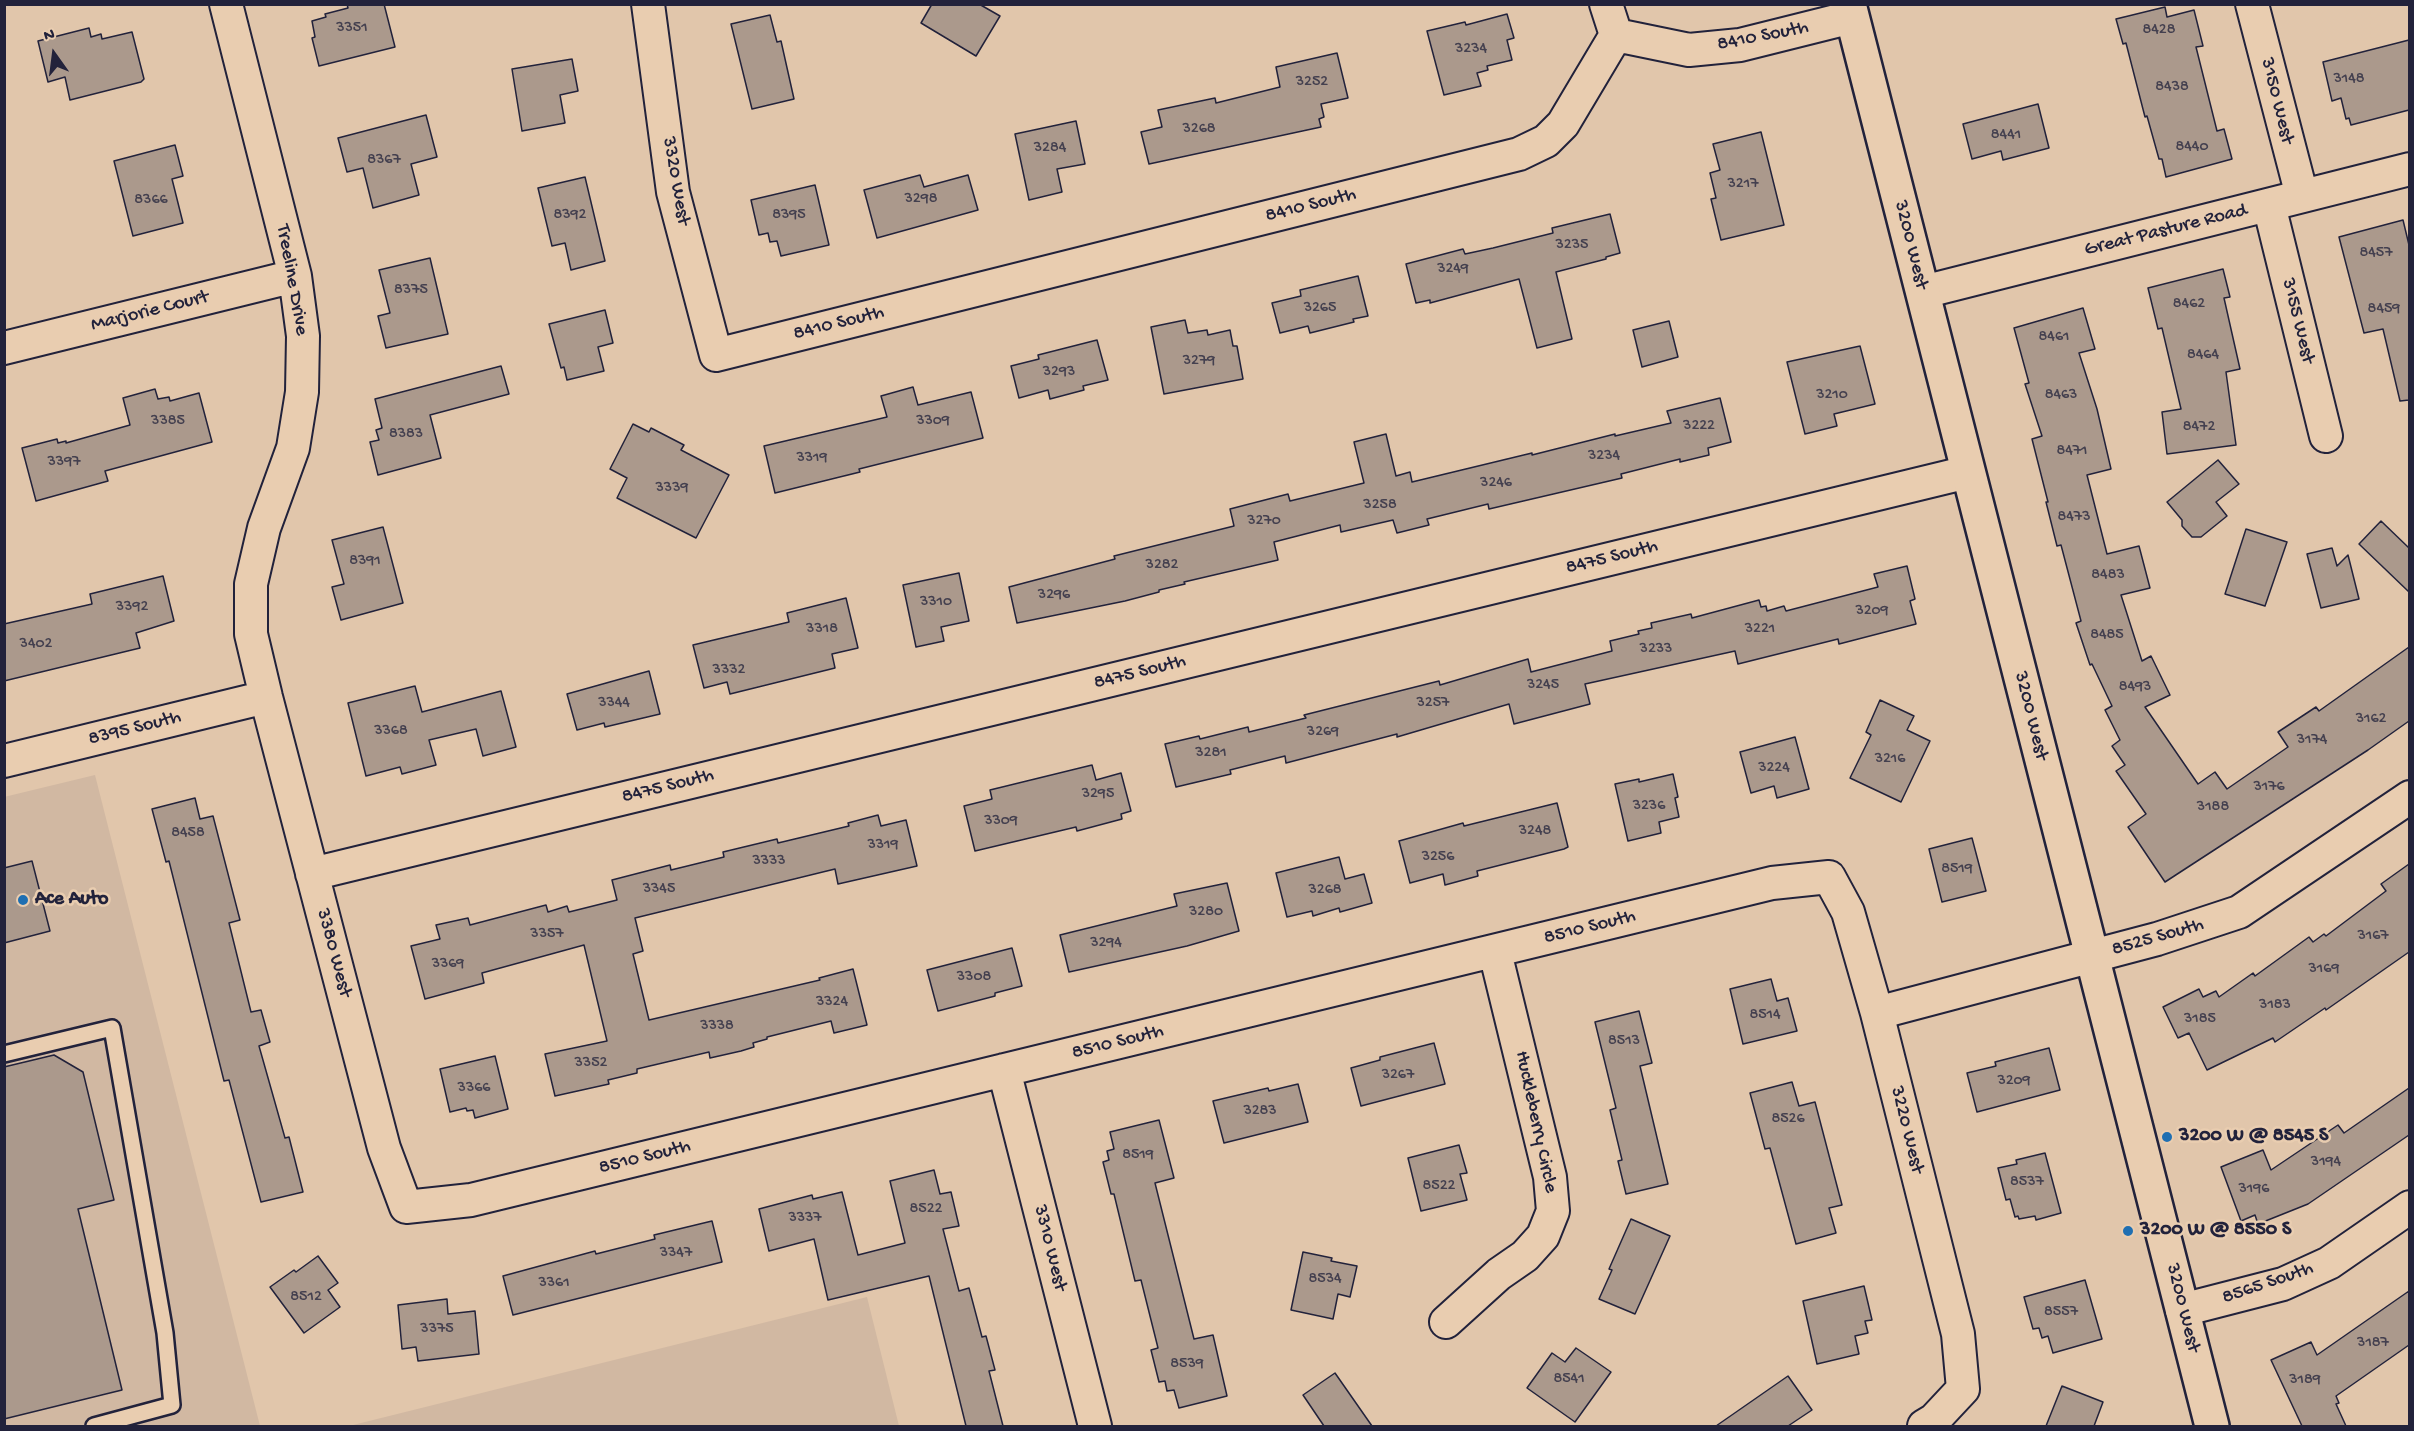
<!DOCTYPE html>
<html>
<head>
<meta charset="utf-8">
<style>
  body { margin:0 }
  #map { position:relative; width:2414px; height:1431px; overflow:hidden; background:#e1c6ab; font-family:"Gochi Hand",sans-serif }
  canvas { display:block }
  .frame { position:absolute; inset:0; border:6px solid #22223b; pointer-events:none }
  .north { position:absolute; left:24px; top:24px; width:60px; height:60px; -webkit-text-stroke:4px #e9cdb0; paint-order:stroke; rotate:346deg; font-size:16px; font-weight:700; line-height:24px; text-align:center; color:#22223b }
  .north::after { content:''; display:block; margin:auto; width:21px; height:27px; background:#22223b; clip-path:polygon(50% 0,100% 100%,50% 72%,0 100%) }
</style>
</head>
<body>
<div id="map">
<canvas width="2414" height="1431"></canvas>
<div class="frame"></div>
<div class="north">N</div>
</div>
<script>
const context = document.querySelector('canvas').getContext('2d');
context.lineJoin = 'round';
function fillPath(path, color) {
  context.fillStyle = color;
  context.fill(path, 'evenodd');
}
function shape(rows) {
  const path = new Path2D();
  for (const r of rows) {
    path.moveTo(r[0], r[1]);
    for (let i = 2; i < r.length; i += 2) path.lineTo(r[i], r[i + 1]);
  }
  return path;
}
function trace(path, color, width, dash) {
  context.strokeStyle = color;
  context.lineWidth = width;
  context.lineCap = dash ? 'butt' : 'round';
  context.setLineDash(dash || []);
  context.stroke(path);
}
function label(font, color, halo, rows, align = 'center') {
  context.font = font + ' "Gochi Hand",sans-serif';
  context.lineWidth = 5;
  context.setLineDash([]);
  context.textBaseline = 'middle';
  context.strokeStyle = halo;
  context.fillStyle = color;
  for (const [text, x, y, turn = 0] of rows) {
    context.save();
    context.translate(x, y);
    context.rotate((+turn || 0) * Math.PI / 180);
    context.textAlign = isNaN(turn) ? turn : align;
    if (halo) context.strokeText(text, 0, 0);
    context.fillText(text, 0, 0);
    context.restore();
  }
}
const built = shape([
  [95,775,260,1426,5,1426,4,797],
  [867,1297,899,1426,349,1426]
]);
const building = shape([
  [347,4,384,4,395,47,319,66,312,38,315,37,312,21,326,17,325,14,348,8,347,4],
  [932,4,979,4,1000,16,976,56,921,23,932,4],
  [2165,7,2167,17,2194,10,2203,46,2196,47,2217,131,2224,129,2232,159,2166,177,2162,159,2159,159,2147,116,2145,117,2126,43,2123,44,2116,19,2165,7],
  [1507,14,1514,38,1507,40,1512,60,1487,66,1488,70,1477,73,1481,86,1444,95,1427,31,1465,22,1466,25,1507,14],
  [770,15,777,42,781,41,794,99,752,109,731,24,770,15],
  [89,28,91,37,101,34,102,39,132,32,144,79,141,82,70,100,65,77,48,82,38,41,89,28],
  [2409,40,2409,110,2351,125,2349,118,2346,119,2341,98,2332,101,2323,62,2409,40],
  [1337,53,1348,98,1321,104,1324,117,1319,119,1321,127,1149,164,1141,132,1162,127,1158,110,1215,98,1216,103,1280,87,1276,67,1337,53],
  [572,59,578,91,560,95,565,123,522,131,512,69,572,59],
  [2038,104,2049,148,2003,160,2001,151,1972,159,1963,124,2038,104],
  [426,115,437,157,411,164,419,195,373,208,363,168,347,172,338,138,426,115],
  [1076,121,1085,164,1057,169,1062,192,1029,200,1015,134,1076,121],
  [1761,132,1784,225,1721,240,1711,199,1716,198,1710,173,1720,170,1713,144,1761,132],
  [175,145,183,176,172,179,183,223,133,236,114,161,175,145],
  [920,175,924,187,968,175,978,210,877,238,864,190,920,175],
  [585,177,605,261,571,270,565,243,552,246,538,188,585,177],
  [815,185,829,245,781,256,777,241,770,242,768,233,759,235,751,200,815,185],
  [1610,214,1620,253,1606,257,1606,259,1556,272,1572,339,1537,348,1519,279,1430,303,1430,300,1416,303,1406,264,1463,249,1465,254,1493,248,1553,233,1552,228,1610,214],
  [2403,220,2409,245,2409,400,2400,401,2383,329,2364,333,2339,237,2403,220],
  [430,258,448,334,386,348,378,316,390,313,379,270,430,258],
  [2223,269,2230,297,2224,298,2240,369,2226,372,2236,445,2167,454,2162,412,2181,409,2162,328,2158,329,2148,288,2223,269],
  [1358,276,1368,316,1353,319,1354,322,1310,333,1308,326,1280,333,1272,303,1301,296,1300,290,1358,276],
  [2083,308,2095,349,2079,353,2097,409,2111,469,2087,475,2107,554,2139,546,2150,588,2121,595,2142,661,2151,656,2170,695,2145,707,2198,784,2215,772,2227,789,2288,747,2278,732,2316,707,2319,711,2409,647,2409,721,2368,750,2165,882,2128,827,2146,814,2116,771,2125,765,2112,746,2120,740,2105,710,2112,706,2092,664,2090,665,2076,623,2081,621,2061,545,2057,546,2046,502,2048,502,2032,439,2042,436,2025,384,2029,383,2014,328,2083,308],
  [605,310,613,343,598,347,604,371,567,380,564,367,561,368,549,324,605,310],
  [1185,320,1188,333,1207,330,1208,335,1230,330,1233,346,1237,346,1243,379,1164,394,1151,327,1185,320],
  [1669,321,1678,357,1642,367,1633,330,1669,321],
  [1097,340,1108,380,1083,386,1084,390,1050,399,1048,390,1019,398,1011,366,1039,359,1038,355,1097,340],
  [1860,346,1875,404,1834,414,1837,426,1805,434,1787,362,1860,346],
  [501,366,509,394,430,415,441,458,378,475,370,442,379,440,376,430,382,428,375,399,501,366],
  [913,387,918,405,971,392,983,438,859,469,860,472,775,493,764,446,887,417,881,396,913,387],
  [155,389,158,399,169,397,170,401,199,393,212,442,105,471,108,481,36,501,22,448,57,439,58,443,66,441,66,443,130,425,123,398,155,389],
  [1720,398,1731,442,1708,448,1709,455,1680,462,1680,459,1621,474,1622,478,1489,509,1488,504,1427,519,1429,525,1397,533,1393,520,1341,532,1340,525,1274,542,1278,560,1184,582,1185,584,1159,590,1159,592,1125,601,1017,623,1009,587,1115,559,1114,556,1234,526,1230,509,1288,494,1290,501,1364,483,1354,442,1386,434,1396,476,1410,472,1412,482,1532,453,1532,455,1615,434,1615,436,1671,423,1667,411,1720,398],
  [633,424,649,432,651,428,684,445,681,450,729,475,696,538,617,498,627,478,610,469,633,424],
  [2218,460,2239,484,2216,502,2227,516,2201,537,2192,537,2182,526,2182,520,2167,502,2218,460],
  [2381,521,2409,548,2409,592,2359,544,2381,521],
  [383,527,403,603,341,620,332,587,344,584,332,540,383,527],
  [2246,529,2287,542,2265,606,2225,594,2246,529],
  [2332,548,2337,566,2348,555,2359,599,2321,608,2307,554,2332,548],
  [1907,566,1915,599,1910,601,1916,624,1839,644,1838,639,1738,664,1735,651,1585,684,1590,704,1514,724,1509,704,1397,737,1397,734,1286,763,1285,756,1230,770,1231,774,1176,787,1165,744,1199,736,1200,739,1248,727,1249,732,1306,718,1304,715,1439,681,1440,685,1528,659,1531,672,1612,651,1610,641,1639,634,1638,631,1652,628,1651,623,1691,614,1692,618,1759,600,1761,607,1766,606,1767,611,1784,606,1786,611,1878,587,1874,574,1907,566],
  [959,573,969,621,941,627,944,641,916,647,903,585,959,573],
  [163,576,174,621,136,633,140,648,4,681,4,624,92,604,90,594,163,576],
  [846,598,858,648,832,654,835,668,730,694,727,682,704,688,693,645,789,622,787,613,846,598],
  [649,671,660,714,605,727,604,723,577,730,567,694,649,671],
  [415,686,422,712,501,691,516,747,483,756,476,729,429,740,436,765,402,774,400,767,366,776,348,703,415,686],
  [1880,700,1914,716,1907,730,1930,741,1901,802,1850,778,1871,735,1866,732,1880,700],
  [1795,737,1809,789,1777,798,1774,786,1751,793,1740,752,1795,737],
  [1092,765,1096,780,1121,773,1131,811,1121,814,1122,819,1077,831,1076,827,975,851,964,806,992,799,990,790,1092,765],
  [1673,774,1678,797,1675,798,1679,817,1659,822,1661,833,1628,841,1615,784,1639,779,1639,782,1673,774],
  [195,798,200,819,213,816,240,920,229,923,251,1012,261,1010,270,1042,259,1046,285,1138,289,1137,303,1192,261,1202,229,1080,224,1081,169,861,166,862,152,809,195,798],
  [1557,803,1568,847,1564,849,1477,871,1478,876,1445,885,1443,874,1410,883,1399,841,1463,823,1464,826,1557,803],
  [878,815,881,826,906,820,917,866,838,884,835,869,635,918,643,951,633,954,649,1020,820,980,819,978,853,969,867,1025,834,1033,831,1021,767,1037,767,1039,753,1043,754,1047,741,1051,710,1058,709,1052,637,1069,637,1073,608,1080,609,1084,555,1096,545,1054,607,1041,584,945,482,973,484,983,425,999,411,946,440,939,436,925,468,918,470,925,546,905,548,912,567,906,569,912,617,900,612,880,670,865,671,870,724,857,723,852,777,839,778,843,849,826,848,823,878,815],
  [1972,838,1986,891,1942,902,1929,849,1972,838],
  [1339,857,1345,879,1364,874,1372,903,1340,912,1339,908,1313,916,1312,911,1287,917,1276,873,1339,857],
  [32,861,50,931,4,943,4,868,32,861],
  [2409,864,2409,952,2326,1010,2325,1008,2275,1042,2273,1038,2207,1070,2189,1033,2178,1038,2163,1007,2199,989,2203,997,2216,991,2219,997,2253,973,2255,976,2309,937,2313,942,2324,934,2326,936,2386,891,2381,884,2409,864],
  [1227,883,1239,931,1187,946,1069,972,1060,935,1177,906,1174,894,1227,883],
  [1012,948,1022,986,995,993,995,996,938,1011,927,970,1012,948],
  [1771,979,1777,1001,1788,998,1797,1031,1743,1044,1730,989,1771,979],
  [1639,1011,1652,1063,1640,1066,1668,1184,1626,1194,1618,1161,1622,1160,1610,1110,1616,1108,1595,1022,1639,1011],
  [1434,1043,1445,1084,1361,1106,1351,1068,1380,1060,1380,1057,1434,1043],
  [2049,1048,2060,1090,1977,1112,1967,1073,1996,1066,1995,1062,2049,1048],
  [54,1055,83,1072,114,1200,78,1209,122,1390,4,1419,4,1067,54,1055],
  [495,1056,508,1109,475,1118,473,1110,467,1111,466,1108,450,1112,440,1069,495,1056],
  [1792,1082,1799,1106,1815,1102,1842,1205,1829,1208,1836,1233,1796,1244,1770,1148,1765,1149,1750,1093,1792,1082],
  [1298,1084,1308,1122,1224,1143,1213,1101,1268,1088,1269,1091,1298,1084],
  [2409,1088,2409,1135,2308,1204,2258,1224,2255,1215,2241,1221,2221,1167,2263,1150,2271,1170,2338,1125,2344,1133,2409,1088],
  [1159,1120,1174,1178,1155,1183,1194,1339,1213,1335,1227,1396,1179,1408,1174,1390,1167,1391,1165,1381,1159,1382,1151,1350,1158,1348,1141,1280,1135,1281,1114,1194,1111,1194,1103,1162,1109,1160,1107,1151,1114,1149,1110,1132,1159,1120],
  [1459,1145,1467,1173,1460,1174,1467,1200,1421,1211,1408,1158,1459,1145],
  [2045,1153,2061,1213,2036,1220,2035,1216,2019,1219,2018,1216,2015,1217,2010,1199,2006,1200,1998,1168,2017,1164,2016,1160,2045,1153],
  [934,1170,940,1194,951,1192,959,1226,943,1229,959,1291,969,1288,982,1337,986,1336,995,1370,989,1371,1003,1426,966,1426,929,1276,828,1300,814,1239,769,1251,759,1209,812,1195,813,1199,842,1192,858,1255,905,1243,890,1181,934,1170],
  [1631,1219,1670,1236,1635,1314,1599,1299,1612,1270,1609,1269,1631,1219],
  [712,1221,722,1262,513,1315,503,1276,595,1251,596,1254,655,1239,654,1235,712,1221],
  [1303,1252,1332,1258,1331,1261,1357,1266,1350,1297,1338,1294,1333,1319,1291,1310,1303,1252],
  [318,1256,338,1283,328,1290,340,1307,304,1333,270,1287,294,1270,296,1272,318,1256],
  [2085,1280,2102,1339,2053,1353,2048,1336,2042,1338,2039,1328,2033,1329,2024,1297,2085,1280],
  [1864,1286,1872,1320,1865,1321,1868,1333,1855,1336,1859,1354,1817,1364,1803,1301,1864,1286],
  [2409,1291,2409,1345,2336,1396,2339,1403,2336,1404,2346,1426,2302,1426,2271,1360,2311,1342,2317,1355,2409,1291],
  [447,1299,448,1314,475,1311,479,1354,418,1361,416,1347,402,1349,398,1305,447,1299],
  [1576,1348,1611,1372,1575,1422,1527,1388,1552,1353,1565,1362,1576,1348],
  [1335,1373,1372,1426,1324,1426,1303,1395,1335,1373],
  [1788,1376,1812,1410,1788,1426,1716,1426,1788,1376],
  [2062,1386,2103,1402,2094,1426,2046,1426,2062,1386]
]);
const service = shape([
  [4,1054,112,1028,165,1333,172,1405,94,1426]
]);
const minor = shape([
  [226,4,295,276,303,336,302,392,293,448,264,528,251,584,251,634,266,697,384,1148,406,1207,471,1200,1772,883,1829,877,1848,912,1877,1013,1958,1334,1963,1389,1934,1420,1924,1426],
  [648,4,673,192,716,355,1519,154,1546,141,1563,124,1616,35,1689,50,1740,45,1852,17],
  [1606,4,1616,35],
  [2252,4,2302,196],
  [2269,205,2326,436],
  [1923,292,2410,169],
  [4,348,295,276],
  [4,761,266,697],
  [312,874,1968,472],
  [1877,1013,2157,939,2239,912,2410,797],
  [1004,1070,1095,1426],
  [2182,1310,2283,1284,2329,1263,2410,1207],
  [1446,1322,1499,1274,1525,1256,1543,1236,1553,1211,1550,1177,1495,952]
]);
const tertiary = shape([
  [1849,4,2212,1426]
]);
const markers = [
  [23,900,6,"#1f6fb2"],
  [2167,1137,6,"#1f6fb2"],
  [2128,1231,6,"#1f6fb2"]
];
const numberNames = [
  ["3351",352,29],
  ["8428",2159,31],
  ["3234",1471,50],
  ["3148",2349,80],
  ["3252",1312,83],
  ["8438",2172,88],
  ["3268",1199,130],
  ["8441",2006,136],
  ["8440",2192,148],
  ["3284",1050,149],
  ["8367",384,161],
  ["3217",1743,185],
  ["3298",921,200],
  ["8366",151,201],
  ["8392",570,216],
  ["8395",789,216],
  ["3235",1572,246],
  ["8457",2376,254],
  ["3249",1453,270],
  ["8375",411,291],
  ["8462",2189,305],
  ["3265",1320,309],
  ["8459",2384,310],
  ["8461",2054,338],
  ["8464",2203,356],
  ["3279",1199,362],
  ["3293",1059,373],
  ["3210",1832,396],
  ["8463",2061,396],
  ["3385",168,422],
  ["3309",933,422],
  ["3222",1699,427],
  ["8472",2199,428],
  ["8383",406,435],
  ["8471",2072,452],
  ["3234",1604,457],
  ["3319",812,459],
  ["3397",64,463],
  ["3246",1496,484],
  ["3339",672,489],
  ["3258",1380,506],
  ["8473",2074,518],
  ["3270",1264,522],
  ["8391",365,562],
  ["3282",1162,566],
  ["8483",2108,576],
  ["3296",1054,596],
  ["3310",936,603],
  ["3392",132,608],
  ["3209",1872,612],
  ["3318",822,630],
  ["3221",1760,630],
  ["8485",2107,636],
  ["3402",36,645],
  ["3233",1656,650],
  ["3332",729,671],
  ["3245",1543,686],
  ["8493",2135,688],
  ["3344",614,704],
  ["3257",1433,704],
  ["3162",2371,720],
  ["3368",391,732],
  ["3269",1323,733],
  ["3174",2312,741],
  ["3281",1211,754],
  ["3216",1890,760],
  ["3224",1774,769],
  ["3176",2269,788],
  ["3295",1098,795],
  ["3236",1649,807],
  ["3188",2213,808],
  ["3309",1001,822],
  ["3248",1535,832],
  ["8458",188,834],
  ["3319",883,846],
  ["3256",1438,858],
  ["3333",769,862],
  ["8519",1957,870],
  ["3345",659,890],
  ["3268",1325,891],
  ["3280",1206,913],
  ["3357",547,935],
  ["3167",2373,937],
  ["3294",1106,944],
  ["3369",448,965],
  ["3169",2324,970],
  ["3308",974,978],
  ["3324",832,1003],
  ["3183",2275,1006],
  ["8514",1765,1016],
  ["3185",2200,1020],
  ["3338",717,1027],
  ["8513",1624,1042],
  ["3352",591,1064],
  ["3267",1398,1076],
  ["3209",2014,1082],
  ["3366",474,1089],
  ["3283",1260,1112],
  ["8526",1788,1120],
  ["8519",1138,1156],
  ["3194",2326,1163],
  ["8537",2027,1183],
  ["8522",1439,1187],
  ["3196",2254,1190],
  ["8522",926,1210],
  ["3337",805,1219],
  ["3347",676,1254],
  ["8534",1325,1280],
  ["3361",554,1284],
  ["8512",306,1298],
  ["8557",2061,1313],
  ["3375",437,1330],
  ["3187",2373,1344],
  ["8539",1187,1365],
  ["8541",1569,1380],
  ["3189",2305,1381]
];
const streetNames = [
  ["8410 South",1763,37,-11],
  ["3150 West",2276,101,76],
  ["3320 West",675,181,80],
  ["8410 South",1311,206,-14],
  ["Great Pasture Road",2166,231,-14],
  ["3200 West",1910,245,76],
  ["Treeline Drive",291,280,80],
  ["Marjorie Court",150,312,-14],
  ["3155 West",2297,321,76],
  ["8410 South",839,324,-14],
  ["8475 South",1612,558,-14],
  ["8475 South",1140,673,-14],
  ["3200 West",2030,716,76],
  ["8395 South",135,729,-14],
  ["8475 South",668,787,-14],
  ["8510 South",1590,928,-14],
  ["8525 South",2158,938,-16],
  ["3380 West",333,953,75],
  ["8510 South",1118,1043,-14],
  ["Huckleberry Circle",1535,1122,78],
  ["3220 West",1906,1130,76],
  ["8510 South",645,1158,-14],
  ["3310 West",1049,1248,76],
  ["8565 South",2268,1284,-19],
  ["3200 West",2182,1308,76]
];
const poiNames = [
  ["Ace Auto",35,900],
  ["3200 W @ 8545 S",2179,1137],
  ["3200 W @ 8550 S",2140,1231]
];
fillPath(built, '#d1b8a2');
fillPath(building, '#ab998c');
trace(building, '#22223b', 1.5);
trace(service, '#22223b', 20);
trace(minor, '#22223b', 36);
trace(tertiary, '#22223b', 38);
trace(service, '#e9cdb0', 15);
trace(minor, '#e9cdb0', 32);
trace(tertiary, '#e9cdb0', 33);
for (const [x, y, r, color] of markers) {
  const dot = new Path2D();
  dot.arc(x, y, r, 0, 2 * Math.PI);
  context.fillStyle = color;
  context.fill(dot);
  trace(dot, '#e9cdb0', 2);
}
label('16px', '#44404f', null, numberNames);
label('20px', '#22223b', '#e9cdb0', streetNames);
label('bold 20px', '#22223b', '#e9cdb0', poiNames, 'left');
</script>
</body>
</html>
